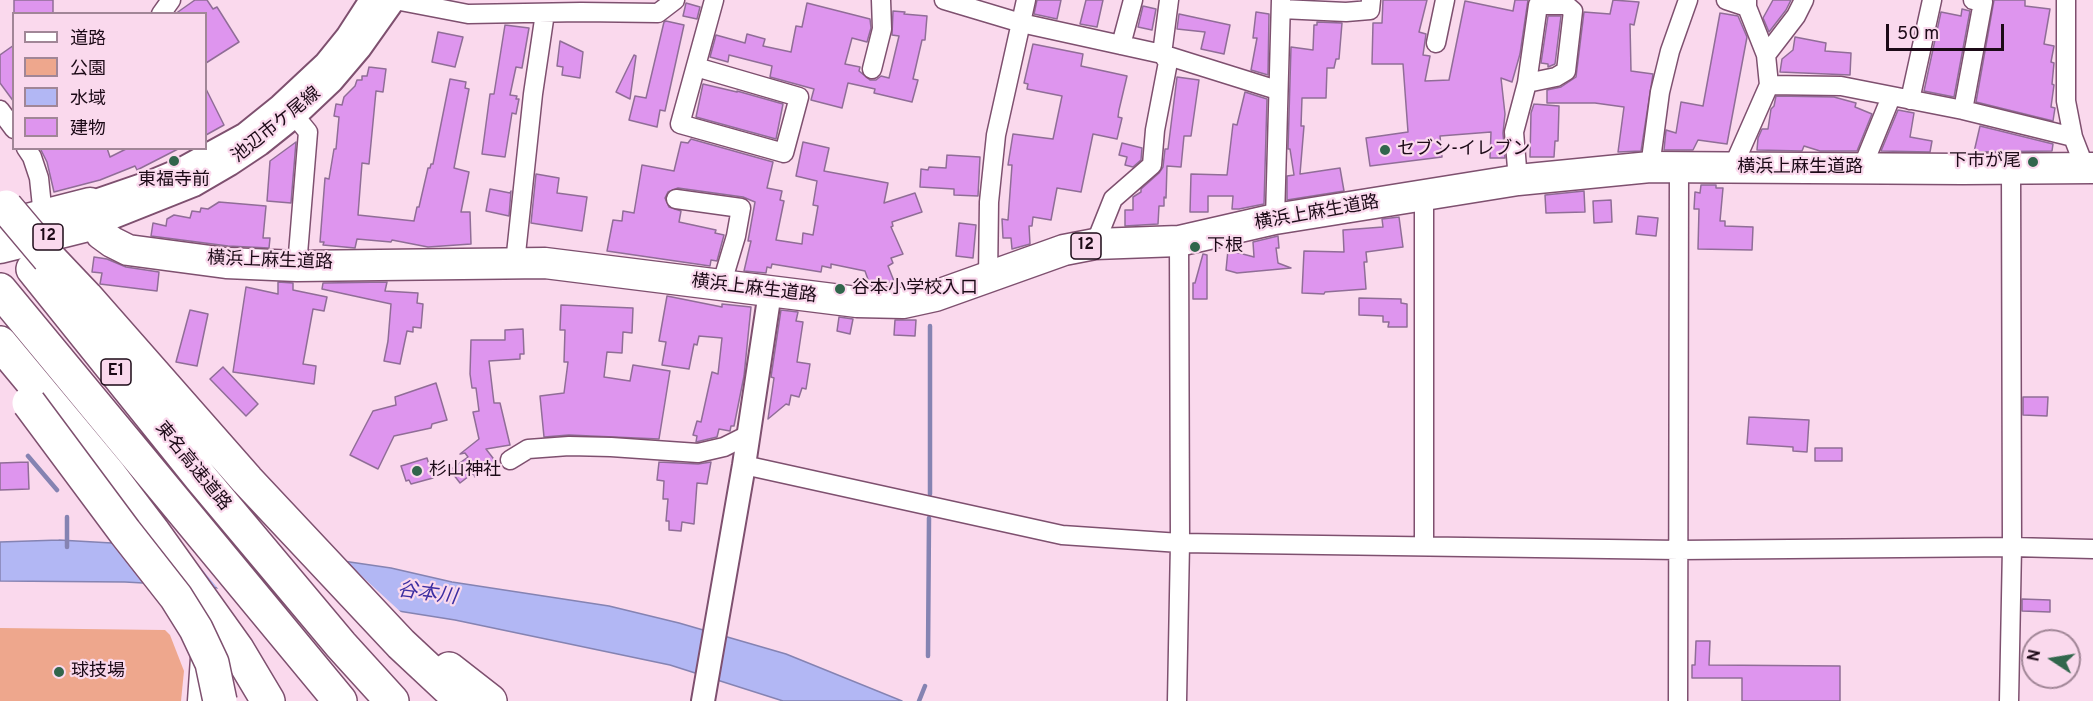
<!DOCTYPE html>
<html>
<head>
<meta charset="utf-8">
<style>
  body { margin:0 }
  #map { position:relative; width:2093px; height:701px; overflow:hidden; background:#fad9ed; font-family:Overpass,"Noto Sans JP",sans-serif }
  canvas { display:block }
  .legend { position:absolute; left:12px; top:12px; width:195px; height:138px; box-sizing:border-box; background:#fad9ed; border:2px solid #a18697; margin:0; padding:8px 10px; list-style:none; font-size:18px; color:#1c0a17 }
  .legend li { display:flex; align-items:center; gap:12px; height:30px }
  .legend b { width:30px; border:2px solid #a18697 }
  .north { position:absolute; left:2021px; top:629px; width:60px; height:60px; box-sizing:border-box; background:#fad9ed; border:2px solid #a18697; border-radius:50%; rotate:282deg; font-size:16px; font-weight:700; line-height:24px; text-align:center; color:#1c0a17 }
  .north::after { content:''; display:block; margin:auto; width:21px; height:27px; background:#31664c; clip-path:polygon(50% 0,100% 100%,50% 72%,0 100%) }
  .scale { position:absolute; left:1886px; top:24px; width:118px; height:27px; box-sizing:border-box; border:3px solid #1c0a17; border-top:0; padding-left:8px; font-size:18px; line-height:21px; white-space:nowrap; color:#1c0a17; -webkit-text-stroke:4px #fad9ed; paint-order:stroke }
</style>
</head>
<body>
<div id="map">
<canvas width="2093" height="701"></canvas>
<ul class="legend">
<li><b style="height:8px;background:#fff"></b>道路</li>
<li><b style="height:16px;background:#eea78d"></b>公園</li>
<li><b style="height:16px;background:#b2b7f4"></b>水域</li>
<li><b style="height:16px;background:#de95ee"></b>建物</li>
</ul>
<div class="north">N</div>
<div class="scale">50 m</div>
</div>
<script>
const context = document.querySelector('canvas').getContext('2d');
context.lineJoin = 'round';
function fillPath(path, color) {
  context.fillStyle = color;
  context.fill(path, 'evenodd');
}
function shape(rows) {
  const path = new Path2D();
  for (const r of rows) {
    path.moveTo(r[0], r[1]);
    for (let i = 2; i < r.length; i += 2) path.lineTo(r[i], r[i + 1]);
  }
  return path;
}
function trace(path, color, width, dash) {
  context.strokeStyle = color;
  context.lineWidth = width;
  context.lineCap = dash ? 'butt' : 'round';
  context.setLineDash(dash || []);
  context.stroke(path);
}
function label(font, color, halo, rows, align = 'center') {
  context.font = font + ' Overpass,"Noto Sans JP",sans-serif';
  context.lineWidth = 4.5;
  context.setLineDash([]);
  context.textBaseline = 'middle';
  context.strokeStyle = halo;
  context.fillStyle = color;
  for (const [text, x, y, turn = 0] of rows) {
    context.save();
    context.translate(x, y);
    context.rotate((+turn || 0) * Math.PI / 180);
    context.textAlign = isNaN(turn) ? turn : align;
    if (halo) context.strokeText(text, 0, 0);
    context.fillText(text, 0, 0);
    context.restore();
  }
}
const green = shape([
  [0,628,165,630,170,635,184,671,181,701,0,701]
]);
const water = shape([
  [59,540,288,553,391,568,452,582,609,606,679,623,786,654,902,701,783,701,670,665,455,620,310,597,198,586,125,582,0,581,0,542,59,540]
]);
const pier = shape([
  [181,544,288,550,342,558,404,615,309,600,220,591]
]);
const stream = shape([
  [28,456,57,490],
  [930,494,930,326],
  [67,547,67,517],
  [928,656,929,518],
  [919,701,925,686]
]);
const building = shape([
  [14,0,53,0,53,14,14,14,14,0],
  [195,0,207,0,213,9,217,7,239,42,206,63,206,14,175,14,195,0],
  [1037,0,1061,0,1057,19,1034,14,1037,0],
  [1086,0,1103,0,1097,27,1080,24,1086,0],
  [1383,0,1427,0,1419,32,1426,34,1423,55,1430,56,1425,81,1449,80,1465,1,1513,11,1515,0,1528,0,1520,54,1512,82,1501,78,1505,114,1503,133,1505,158,1490,158,1491,132,1440,136,1442,157,1370,166,1366,138,1408,132,1403,64,1372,64,1373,23,1382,23,1383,0],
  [1613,0,1639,2,1634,25,1630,24,1631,71,1653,74,1641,151,1618,152,1624,107,1595,103,1547,103,1547,90,1561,87,1576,77,1584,12,1610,14,1613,0],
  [1773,0,1791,0,1786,10,1769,32,1763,18,1773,0],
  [1994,0,2025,0,2025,6,2050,9,2044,44,2054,46,2051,62,2054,63,2052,84,2054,85,2051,107,2055,108,2053,121,1976,102,1994,0],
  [686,3,700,7,697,19,683,16,686,3],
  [807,3,870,19,871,28,867,42,852,38,845,64,860,67,859,71,870,80,876,80,881,76,889,78,899,36,892,35,893,11,905,12,904,14,927,16,925,40,922,40,913,79,918,80,912,102,874,93,875,89,848,83,842,108,811,100,814,89,770,77,772,66,729,55,728,62,710,57,716,35,745,43,747,34,765,39,763,46,791,52,796,26,802,27,807,3],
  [1143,6,1156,9,1152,30,1138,27,1143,6],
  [1962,9,1970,11,1954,97,1924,91,1941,12,1961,16,1962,9],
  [1256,12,1269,14,1268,75,1251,70,1257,38,1253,38,1256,12],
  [1720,13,1738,16,1747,37,1727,144,1698,140,1693,150,1664,150,1666,130,1676,133,1681,102,1703,106,1720,13],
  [1179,14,1230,25,1224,54,1201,49,1205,32,1177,29,1179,14],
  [1548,16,1561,16,1555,64,1548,67,1548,64,1541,63,1548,16],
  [666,21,684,25,665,111,660,110,657,127,629,120,635,96,646,98,664,22,666,21],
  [1317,22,1342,23,1339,59,1336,59,1334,68,1327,68,1326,98,1302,98,1301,126,1304,126,1300,174,1340,168,1344,191,1287,200,1287,176,1294,175,1290,149,1288,149,1291,47,1313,50,1314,25,1317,25,1317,22],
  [505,25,529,28,522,68,516,67,510,95,517,96,516,99,519,99,516,114,512,113,505,157,482,154,490,94,494,94,505,25],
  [438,32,463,37,455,67,432,62,438,32],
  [1795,37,1826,43,1825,51,1851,53,1850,75,1780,72,1782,59,1793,50,1795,37],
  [560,41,583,52,580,78,562,75,563,67,557,66,560,41],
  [1033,44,1083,54,1081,66,1127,76,1119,110,1118,117,1122,118,1117,139,1093,134,1081,192,1057,188,1051,220,1033,217,1032,226,1029,226,1030,244,1012,249,1011,238,1003,238,1002,219,1008,220,1012,165,1008,165,1013,134,1053,139,1062,96,1027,89,1028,84,1024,83,1033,44],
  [14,45,14,102,0,83,0,55,14,45],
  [634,55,636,56,630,99,616,92,634,55],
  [369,67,386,69,383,92,376,91,369,164,362,163,358,215,414,221,417,207,419,207,428,168,430,168,431,164,433,164,450,79,466,82,465,88,469,89,454,168,469,172,461,212,470,212,471,244,428,247,392,240,391,242,357,239,355,248,323,245,324,242,320,242,325,178,329,179,334,149,336,149,339,117,334,116,336,104,342,105,344,97,355,86,357,80,362,80,362,76,367,76,369,67],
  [1177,77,1199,80,1191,136,1184,136,1181,167,1167,166,1166,198,1164,197,1164,206,1159,206,1158,224,1125,226,1125,210,1133,210,1133,197,1141,192,1141,189,1159,173,1163,167,1165,149,1168,149,1177,77],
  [703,84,737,92,737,91,783,104,776,139,696,117,703,84],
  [206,89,224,125,206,135,206,89],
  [1245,92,1267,99,1264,204,1239,209,1232,209,1233,196,1208,196,1208,212,1190,212,1191,174,1227,175,1233,124,1237,125,1245,92],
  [1776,96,1834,97,1856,103,1855,107,1872,114,1857,151,1820,151,1804,146,1802,151,1757,150,1758,138,1762,129,1768,129,1771,109,1774,106,1776,96],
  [1534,104,1559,106,1558,141,1555,141,1554,157,1530,157,1531,113,1534,104],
  [1898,110,1914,113,1910,137,1932,141,1930,152,1881,151,1898,110],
  [1980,126,2053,144,2052,151,1974,152,1980,126],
  [691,139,773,162,767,188,782,191,780,200,784,201,776,240,802,244,803,233,813,235,818,206,813,205,817,181,796,176,803,142,829,148,824,171,888,183,884,203,915,193,922,212,892,222,893,226,891,227,903,254,891,258,893,263,888,266,894,281,881,285,870,285,865,271,831,264,831,268,822,266,821,272,772,264,771,268,767,267,766,273,744,271,751,241,748,241,755,202,743,197,678,188,668,192,665,198,669,207,681,211,679,222,716,230,715,233,724,235,717,261,711,260,710,266,607,251,613,220,622,221,623,211,634,213,642,165,674,171,681,142,688,143,691,139],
  [296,142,291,203,267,201,270,161,296,142],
  [1122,143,1142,148,1141,160,1133,167,1125,165,1127,157,1119,155,1122,143],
  [40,148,107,148,110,157,128,148,180,148,137,170,135,166,100,180,54,192,47,162,40,148],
  [947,155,980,157,978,196,954,195,954,189,920,187,921,169,928,170,929,167,946,168,947,155],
  [536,174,559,178,557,193,587,197,582,231,531,223,536,174],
  [1701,185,1716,185,1716,188,1723,188,1720,221,1725,221,1725,226,1753,227,1752,250,1698,249,1699,209,1694,209,1695,192,1700,193,1701,185],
  [490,189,510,193,511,191,509,216,486,211,490,189],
  [1584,191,1585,212,1546,213,1545,195,1584,191],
  [1611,200,1612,222,1594,223,1593,201,1611,200],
  [219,202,266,206,263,238,270,238,269,248,228,246,151,236,153,223,166,226,167,219,174,215,190,218,192,211,200,212,201,208,208,209,219,202],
  [1638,216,1658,218,1656,236,1636,234,1638,216],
  [1399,217,1403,247,1366,252,1367,262,1364,262,1366,289,1325,292,1324,294,1302,293,1304,251,1344,252,1343,230,1383,227,1382,219,1399,217],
  [959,223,976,225,973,258,956,256,959,223],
  [1278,236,1279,248,1276,248,1278,263,1291,268,1237,273,1226,270,1228,250,1254,257,1253,242,1278,236],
  [1203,254,1207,255,1207,299,1193,299,1193,283,1195,283,1203,254],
  [94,257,107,259,126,267,159,272,157,291,100,284,102,273,92,272,94,257],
  [278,282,293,283,293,290,327,297,324,311,313,309,303,364,316,366,314,384,233,372,246,287,278,294,278,282],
  [387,282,385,291,418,293,417,303,423,304,421,328,413,327,413,332,407,331,400,364,384,361,388,341,391,304,322,289,323,283,387,282],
  [667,296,722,307,722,304,751,307,744,376,734,426,731,426,730,431,719,429,717,437,696,442,697,436,693,435,697,421,701,422,712,372,718,374,722,338,699,336,697,345,694,344,689,369,662,365,666,342,659,341,667,296],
  [1359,298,1401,299,1401,303,1407,304,1407,327,1388,327,1389,322,1383,322,1383,316,1359,315,1359,298],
  [561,305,633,308,632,333,623,332,622,353,607,352,604,377,630,381,633,365,670,371,659,439,569,435,544,437,540,396,564,393,568,362,564,362,565,330,560,330,561,305],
  [190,310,208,314,197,366,176,362,190,310],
  [781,310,798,312,796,321,803,322,797,362,810,364,806,389,802,388,799,397,791,395,789,405,786,404,768,419,774,378,771,377,781,310],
  [839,317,853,319,850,334,837,331,839,317],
  [895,320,916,320,915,336,894,335,895,320],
  [523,329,524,354,520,354,520,359,489,361,494,403,500,403,510,445,486,449,496,462,475,477,473,473,460,483,450,470,468,457,465,453,460,454,479,439,473,412,479,411,476,388,472,388,470,374,471,340,505,340,505,330,523,329],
  [223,367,258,404,246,416,210,379,223,367],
  [436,383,447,420,432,424,431,428,394,436,378,469,350,455,373,411,396,405,395,397,436,383],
  [2023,397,2048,397,2047,416,2023,415,2023,397],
  [1749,417,1809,420,1807,452,1793,451,1793,447,1747,444,1749,417],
  [1815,448,1842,448,1842,461,1815,461,1815,448],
  [427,458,433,478,411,484,409,480,406,481,401,466,427,458],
  [28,462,29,489,0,490,0,463,28,462],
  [659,462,698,464,711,462,707,484,697,483,694,524,682,522,681,531,669,530,669,521,666,521,668,499,663,499,664,481,657,480,659,462],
  [2022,599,2050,600,2050,612,2022,611,2022,599],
  [1696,641,1710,641,1709,665,1840,666,1840,701,1742,701,1742,678,1692,678,1692,665,1695,665,1696,641]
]);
const minor = shape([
  [395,0,468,14,581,12,658,13,675,0],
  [944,0,1021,23,1162,54,1277,90],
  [1726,0,1747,7],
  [1747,0,1747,7,1766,55],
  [1804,0,1796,16,1766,55,1769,85,1841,86,1963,110,2073,137],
  [2066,0,2066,101,2073,137,2085,168],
  [1281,9,1346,12,1370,10,1371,0],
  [161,14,171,0],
  [1436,43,1445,0],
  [1121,45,1133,0],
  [696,67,799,97,784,153,680,124,714,0],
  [872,69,882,29,881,0],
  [1910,100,1932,0],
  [0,110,14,129],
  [1963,110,1983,2,1973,0],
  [295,116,308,132,297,266],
  [26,148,32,157,39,178,43,216],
  [1650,167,1660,92,1670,51,1688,0],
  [1862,168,1891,97],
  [1732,169,1769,85],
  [1518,180,1514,132,1527,83,1538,5,1566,5,1573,11,1566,71,1556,77,1527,83],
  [676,199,741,208,736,236,721,286],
  [1275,219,1281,0],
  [1095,244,1113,199,1152,165,1155,130,1168,62,1162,54,1169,0],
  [515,263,533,94,545,13],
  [988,278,989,202,996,135,1026,0],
  [510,460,528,449,569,446,611,447,698,453,724,447,748,435],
  [744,465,1062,535,1180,543,1679,550,2012,547,2093,549],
  [1424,546,1424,196],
  [197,701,200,658],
  [1177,701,1180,543,1179,241],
  [1678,701,1679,167],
  [2009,701,2012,547,2011,168]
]);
const tertiary = shape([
  [90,203,151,182,182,169,244,135,280,106,326,63,347,37,371,0],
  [96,224,194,185,230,164,260,144,295,116,332,81,360,48,394,0],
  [703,701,744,465,770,292]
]);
const primary = shape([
  [0,226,90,203,96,224,101,234,112,242,128,250,226,263,297,266,545,263,857,302,903,303,935,296,1064,250,1095,244,1179,241,1275,219,1518,180,1650,167,1963,169,2093,168],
  [0,248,96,224]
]);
const motorway = shape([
  [49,258,86,297,247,480,401,644,462,701],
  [33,269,201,478,341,645,392,701],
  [0,290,340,701],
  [0,343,109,474,154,533,237,649,268,701],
  [449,669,490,701]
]);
const motorwayBridge = shape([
  [6,207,49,258],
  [29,403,125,532,176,597,196,629,212,663,220,701]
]);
const markers = [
  [1385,150,6,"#31664c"],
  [174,161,6,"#31664c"],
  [2033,162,6,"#31664c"],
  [1195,247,6,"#31664c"],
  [840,289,6,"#31664c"],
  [417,471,6,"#31664c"],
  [59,672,6,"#31664c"]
];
const shields = [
  [48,237,30],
  [1086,246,30],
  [116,372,30]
];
const shieldNames = [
  ["12",48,237],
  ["12",1086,246],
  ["E1",116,372]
];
const streetNames = [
  ["池辺市ケ尾線",277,126,-39],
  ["横浜上麻生道路",1800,168],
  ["横浜上麻生道路",1317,214,-10],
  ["横浜上麻生道路",270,262,2],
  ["横浜上麻生道路",754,290,7],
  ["東名高速道路",192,467,51]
];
const poiNames = [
  ["セブン-イレブン",1397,150],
  ["下市が尾",2021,162,"right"],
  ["東福寺前",174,181,"center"],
  ["下根",1207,247],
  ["谷本小学校入口",852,289],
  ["杉山神社",429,471],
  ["球技場",71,672]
];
const waterNames = [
  ["谷本川",427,595,8]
];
fillPath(green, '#eea78d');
fillPath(water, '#b2b7f4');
trace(water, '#8583b2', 1.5);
fillPath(pier, '#fad9ed');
trace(stream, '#8583b2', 4.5);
fillPath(building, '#de95ee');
trace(building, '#906d97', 1.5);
trace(minor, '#7e506f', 21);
trace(tertiary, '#7e506f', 26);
trace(primary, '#7e506f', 33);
trace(motorway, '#7e506f', 36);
trace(minor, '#fff', 18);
trace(tertiary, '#fff', 22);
trace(primary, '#fff', 30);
trace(motorway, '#fff', 33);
trace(motorwayBridge, '#7e506f', 36, []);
trace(motorwayBridge, '#fff', 33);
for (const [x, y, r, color] of markers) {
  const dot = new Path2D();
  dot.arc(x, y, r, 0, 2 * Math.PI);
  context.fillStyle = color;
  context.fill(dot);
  trace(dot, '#fad9ed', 2);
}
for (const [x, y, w] of shields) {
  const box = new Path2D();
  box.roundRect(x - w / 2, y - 13, w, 26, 4.5);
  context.fillStyle = '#fad9ed';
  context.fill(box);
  trace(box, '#1c0a17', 1.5);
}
label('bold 16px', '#1c0a17', null, shieldNames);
label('18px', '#1c0a17', '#fad9ed', streetNames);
label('18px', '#1c0a17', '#fad9ed', poiNames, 'left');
label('italic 20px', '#3c2ea1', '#fad9ed', waterNames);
</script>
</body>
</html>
